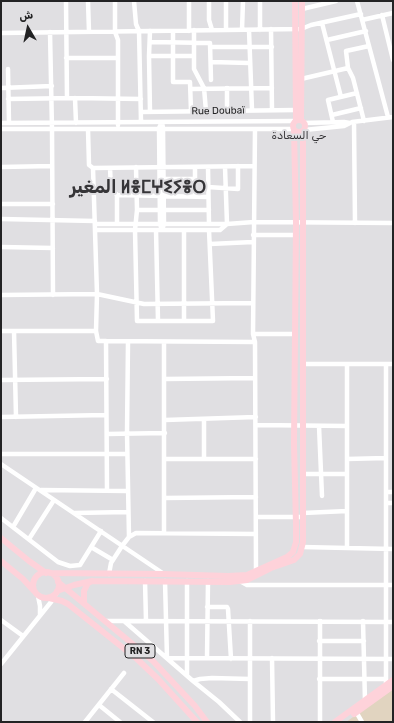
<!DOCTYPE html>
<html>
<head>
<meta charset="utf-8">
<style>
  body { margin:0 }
  #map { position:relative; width:394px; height:723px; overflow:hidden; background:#e0dfe2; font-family:Rubik,"Noto Naskh Arabic",sans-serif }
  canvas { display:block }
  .frame { position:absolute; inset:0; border:2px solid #232324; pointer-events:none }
  .north { position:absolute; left:8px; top:8px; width:40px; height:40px; -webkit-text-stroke:3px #e0dfe2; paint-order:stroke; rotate:351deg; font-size:11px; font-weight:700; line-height:16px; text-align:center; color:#232324 }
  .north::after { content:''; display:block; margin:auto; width:14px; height:18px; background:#232324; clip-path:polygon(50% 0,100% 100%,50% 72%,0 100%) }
</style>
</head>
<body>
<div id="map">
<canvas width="394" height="723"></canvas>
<div class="frame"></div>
<div class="north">ش</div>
</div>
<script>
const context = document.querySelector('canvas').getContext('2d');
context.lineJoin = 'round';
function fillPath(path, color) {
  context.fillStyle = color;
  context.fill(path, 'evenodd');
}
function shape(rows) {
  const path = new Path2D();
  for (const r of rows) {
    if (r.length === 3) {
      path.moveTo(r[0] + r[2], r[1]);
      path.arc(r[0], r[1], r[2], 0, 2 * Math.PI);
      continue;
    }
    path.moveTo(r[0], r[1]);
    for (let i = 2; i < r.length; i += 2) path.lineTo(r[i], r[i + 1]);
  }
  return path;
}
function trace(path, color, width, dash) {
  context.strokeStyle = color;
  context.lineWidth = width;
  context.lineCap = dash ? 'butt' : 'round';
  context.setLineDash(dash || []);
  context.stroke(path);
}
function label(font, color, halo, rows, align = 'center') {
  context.font = font + ' Rubik,"Noto Naskh Arabic","Noto Sans Tifinagh",sans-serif';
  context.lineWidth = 4;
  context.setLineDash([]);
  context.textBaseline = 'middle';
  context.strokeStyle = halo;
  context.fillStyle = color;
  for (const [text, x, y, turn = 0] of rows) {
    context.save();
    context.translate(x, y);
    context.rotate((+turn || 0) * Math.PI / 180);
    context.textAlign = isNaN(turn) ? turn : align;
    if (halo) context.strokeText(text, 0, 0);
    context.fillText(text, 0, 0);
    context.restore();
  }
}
const industrial = shape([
  [393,689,393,722,346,722]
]);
const minor = shape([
  [66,1,67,98],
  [88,1,89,32],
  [115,1,115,32,118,40,118,125],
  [134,1,136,24,139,31,141,122],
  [209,1,209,20,212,30],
  [226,1,226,30],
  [357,1,388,117],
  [302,9,336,1],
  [382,15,393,60],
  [362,20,393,13],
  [322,23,341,97],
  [271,29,272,110],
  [194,30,194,69,204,88,206,111],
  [242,30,243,1],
  [249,30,252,110],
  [260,30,260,1],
  [150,31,149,56,150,112],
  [173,31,173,82,190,82,191,111],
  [189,31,189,1],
  [50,32,52,129,53,295],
  [1,33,301,29,311,25,361,14],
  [327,40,366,31],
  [150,42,210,43,211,80],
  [211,47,272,47],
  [149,56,194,56],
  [66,58,118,58],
  [211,62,249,63],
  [348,68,353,78,364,121],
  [8,69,9,123],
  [301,79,348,68,346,51,369,46],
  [1,88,52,86],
  [227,88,227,111],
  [191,89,272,88],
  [75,98,76,123],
  [8,99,75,98,141,99],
  [141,112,296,110],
  [332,115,361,108],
  [162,122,163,128,164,224,162,230,160,224,159,128,162,122],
  [333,122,328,100,357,93],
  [352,122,393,117],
  [354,122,355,223],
  [1,123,294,121],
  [1,129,293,129],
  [88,129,89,165,93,168],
  [255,129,253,334,255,342,256,570],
  [304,130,344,126,350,123,344,122,304,123],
  [1,167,52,166],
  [136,167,137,210,135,230,137,321,213,321,209,230],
  [195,167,195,196],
  [208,167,209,224],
  [225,167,227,224,254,222,393,223],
  [110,168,111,188,117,195],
  [164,179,195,179],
  [208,187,238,189,238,166],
  [1,204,53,204],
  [137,210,209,210],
  [1,219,95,221],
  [95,224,227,224,220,230,95,230],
  [117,224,117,195,208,197],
  [156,230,158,321],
  [184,230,184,321],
  [253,235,296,235],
  [210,244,253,242],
  [1,247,53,248],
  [1,295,97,294,144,304,253,303],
  [1,331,96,331,97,294,93,168,254,166],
  [14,331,16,417],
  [96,331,98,341,106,341,255,342],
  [253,334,295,334],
  [106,341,107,491],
  [128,342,127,433,129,537],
  [303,364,393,364],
  [347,364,347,548],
  [386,364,386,685],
  [165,379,255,378],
  [1,380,107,379],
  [1,417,106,415],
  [204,419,204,459],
  [165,420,256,417],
  [256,425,347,426],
  [319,426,322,496],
  [107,434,165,433],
  [1,454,127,454],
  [164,459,256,459],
  [347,459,386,458],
  [1,464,164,574],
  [303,474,347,474],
  [41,490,127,491],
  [386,492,393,492],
  [164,498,256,497],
  [386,503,393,503],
  [74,513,128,512],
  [303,513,347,511],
  [256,517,303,517],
  [1,518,58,562,70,566,80,565,101,531],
  [13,527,36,488],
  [164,533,164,342],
  [29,539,54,500],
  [91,547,113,560],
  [302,547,393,549],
  [109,574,111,563,122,546,129,537,136,533,256,534],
  [145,581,146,621],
  [165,581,167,658,393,659],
  [187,581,187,675],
  [240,581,247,585,393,585],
  [38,596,40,606,40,615],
  [207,607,227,607,228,609,231,659],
  [1,620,23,636],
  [105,621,124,621,193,681,219,702,240,722],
  [124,621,393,622],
  [320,621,320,722],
  [363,621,365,701],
  [319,641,364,641],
  [207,658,208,581],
  [272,658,273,722],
  [1,664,51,602,57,592],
  [319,679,386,679],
  [193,681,200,679,212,678,250,679],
  [111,689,153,722],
  [99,705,120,722],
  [355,710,362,722],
  [85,722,124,673],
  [250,722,250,621]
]);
const major = shape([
  [295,1,296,120],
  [299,126,6],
  [301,120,302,1],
  [1,538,29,561,46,573],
  [1,561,23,579,34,591],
  [46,585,13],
  [50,573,163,574,228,576,247,575,287,557,293,552,296,542,296,525,294,444,296,223,294,130],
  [58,582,153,661,195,706,207,722],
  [57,591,74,585,92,581,230,582,247,580,271,568,294,560,300,554,303,542,303,131],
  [49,598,62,601,68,604,137,659,158,679,197,722],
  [84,603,84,591,88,583,92,581],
  [354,714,393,686],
  [335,722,393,680]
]);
const shields = [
  [140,651,30]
];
const shieldNames = [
  ["RN 3",140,651]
];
const streetNames = [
  ["Rue Doubaï",218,111,-1]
];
const neighbourhoodNames = [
  ["حي السعادة",299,136]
];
const townNames = [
  ["المغير ⵍⴻⵎⵖⵉⵢⴻⵔ",138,188]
];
fillPath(industrial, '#e1d4c0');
trace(minor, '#fff', 4.5);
trace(major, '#fed2da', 6);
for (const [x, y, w] of shields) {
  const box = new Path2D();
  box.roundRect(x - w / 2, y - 7, w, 14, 3);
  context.fillStyle = '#e0dfe2';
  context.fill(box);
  trace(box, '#232324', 1);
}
label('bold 9px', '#232324', null, shieldNames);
label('10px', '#232324', '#e0dfe2', streetNames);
label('11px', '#363538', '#e0dfe2', neighbourhoodNames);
label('bold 18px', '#363538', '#e0dfe2', townNames);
</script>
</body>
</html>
